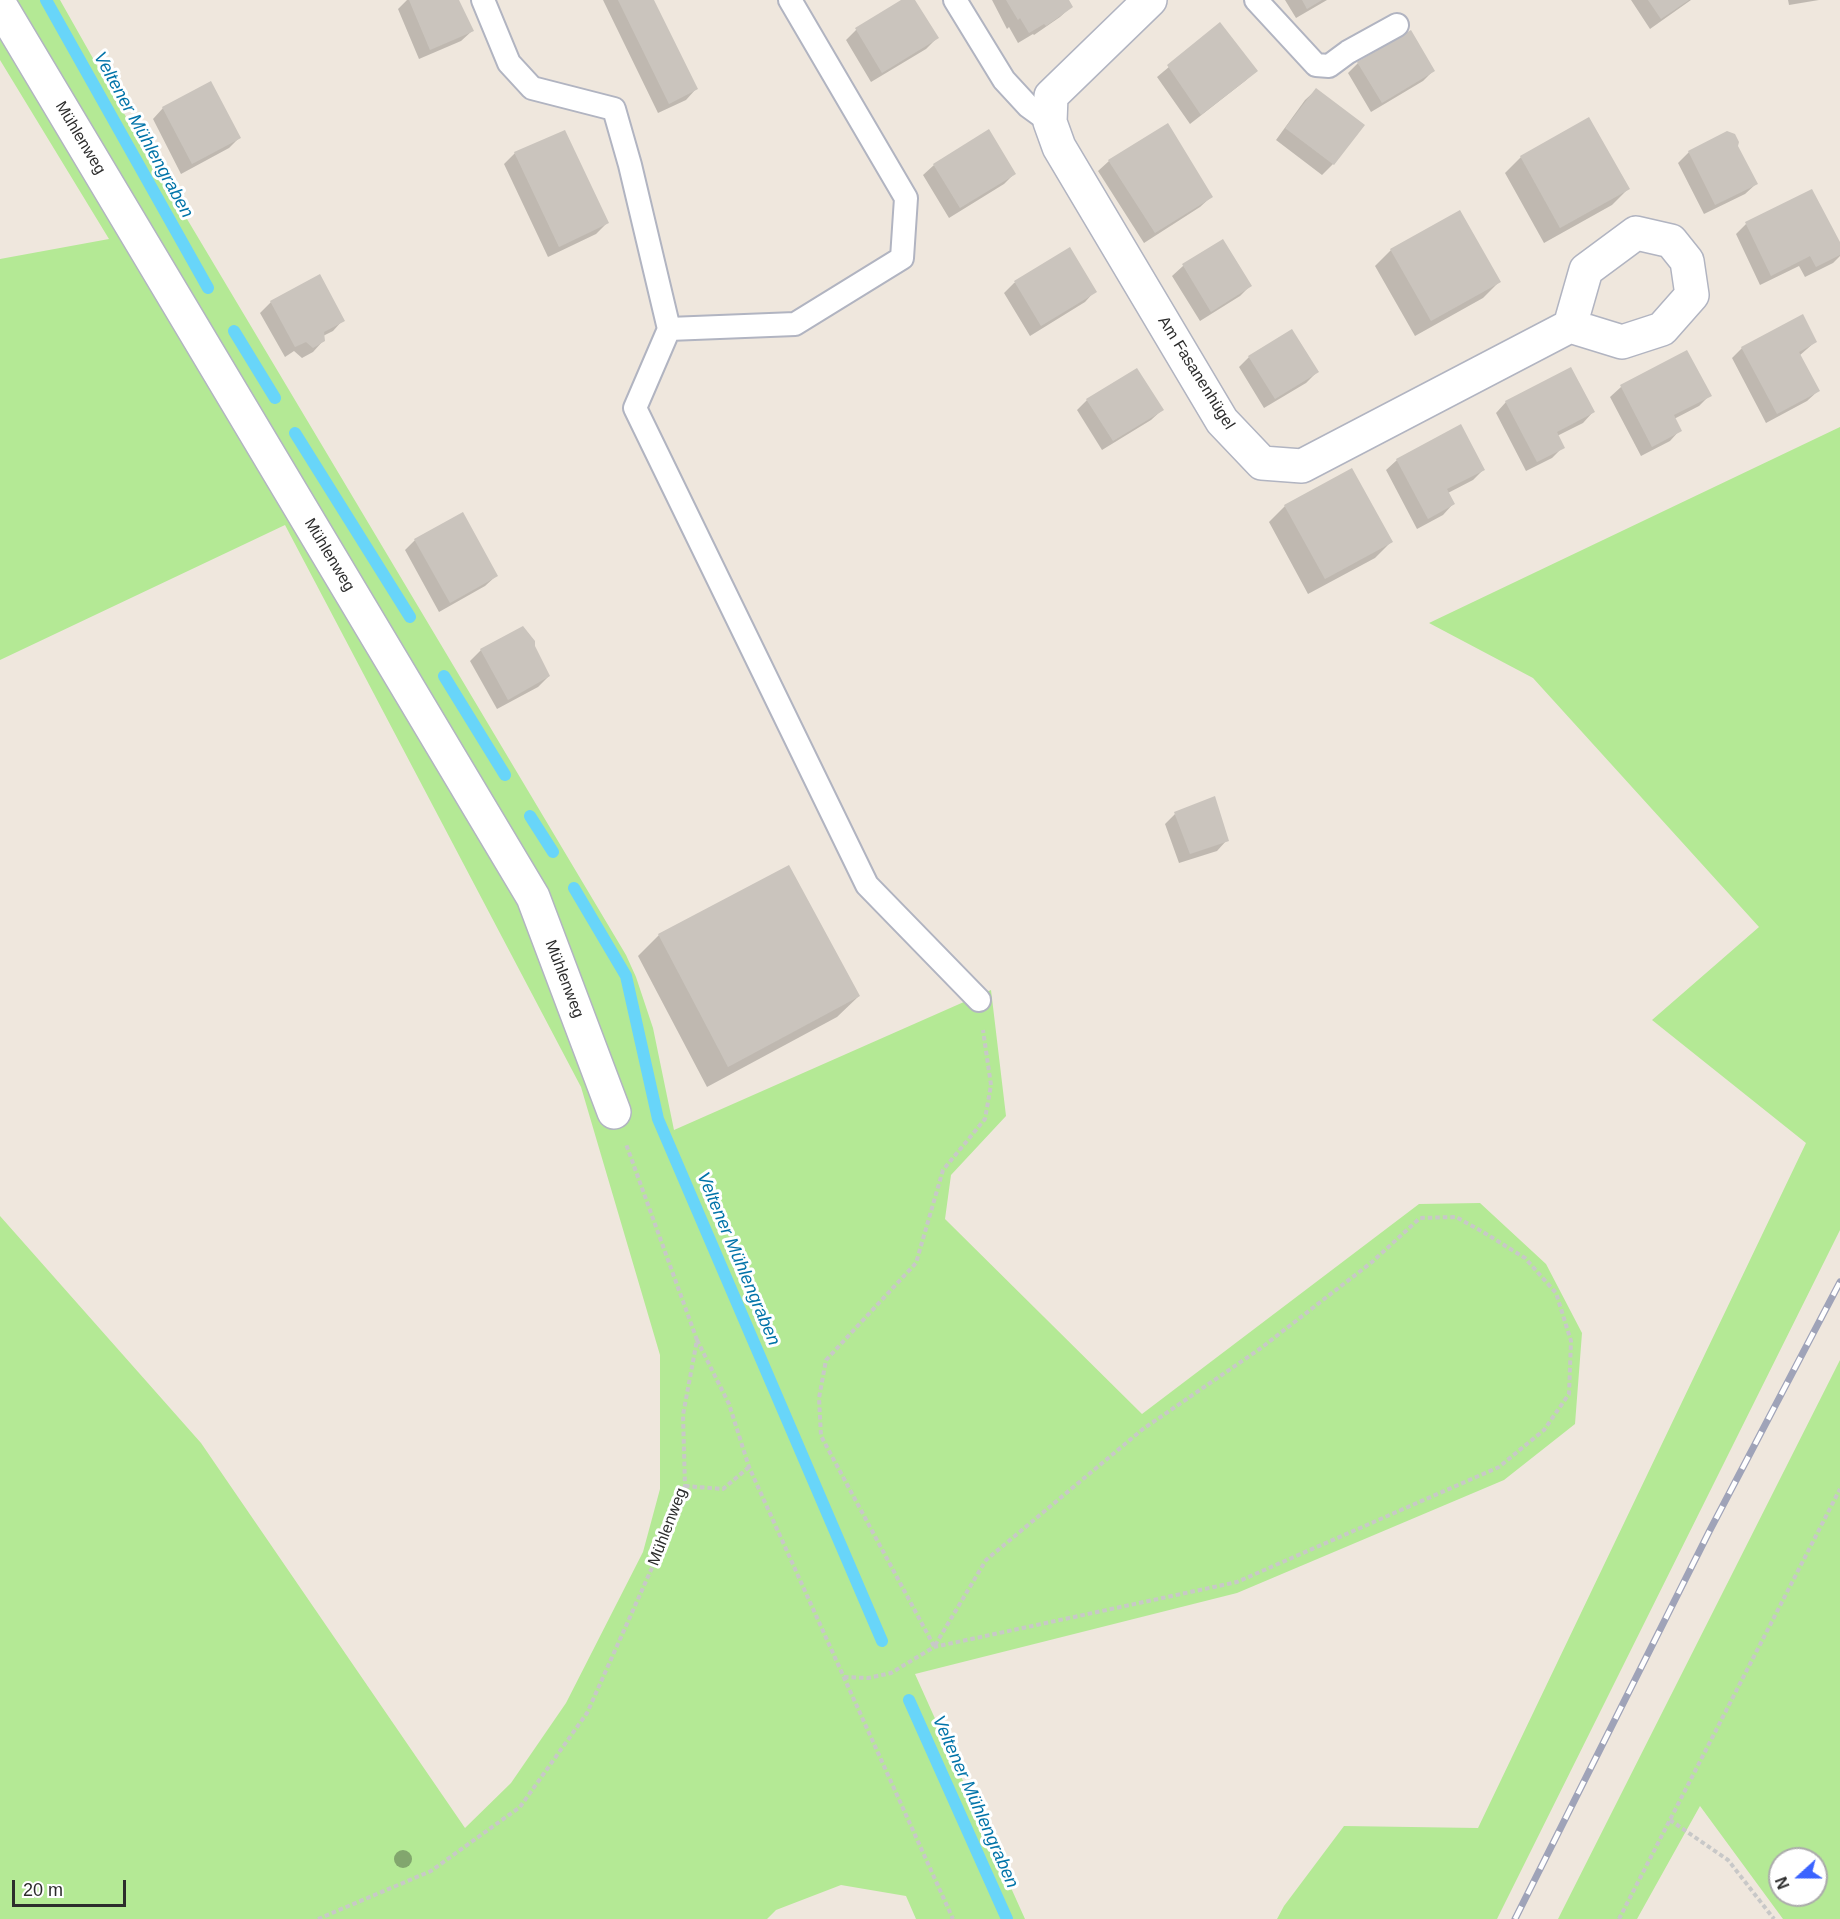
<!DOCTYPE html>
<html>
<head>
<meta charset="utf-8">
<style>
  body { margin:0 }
  #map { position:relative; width:1840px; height:1919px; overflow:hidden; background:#efe7dd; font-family:Arial,sans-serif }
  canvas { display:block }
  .north { position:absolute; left:1768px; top:1847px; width:60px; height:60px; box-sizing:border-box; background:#fff; border:2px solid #ababab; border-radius:50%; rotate:249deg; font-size:16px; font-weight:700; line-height:24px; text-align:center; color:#2c2c2c }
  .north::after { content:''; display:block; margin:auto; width:21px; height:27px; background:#3a63ff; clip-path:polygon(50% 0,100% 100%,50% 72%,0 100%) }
  .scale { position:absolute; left:12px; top:1880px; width:114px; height:27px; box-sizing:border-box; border:3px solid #2c2c2c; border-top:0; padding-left:8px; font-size:18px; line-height:21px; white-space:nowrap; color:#2c2c2c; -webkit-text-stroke:4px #fff; paint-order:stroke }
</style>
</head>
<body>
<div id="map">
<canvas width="1840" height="1919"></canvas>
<div class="north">N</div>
<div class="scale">20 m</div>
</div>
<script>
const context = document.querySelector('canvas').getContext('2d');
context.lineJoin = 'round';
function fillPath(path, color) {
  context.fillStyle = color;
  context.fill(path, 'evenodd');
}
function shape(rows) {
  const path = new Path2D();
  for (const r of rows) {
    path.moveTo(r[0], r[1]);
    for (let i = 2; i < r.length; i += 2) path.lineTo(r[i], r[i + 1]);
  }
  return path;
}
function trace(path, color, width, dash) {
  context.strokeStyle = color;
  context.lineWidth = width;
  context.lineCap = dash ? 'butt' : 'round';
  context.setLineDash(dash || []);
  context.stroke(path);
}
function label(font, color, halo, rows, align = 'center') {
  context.font = font + ' Arial,sans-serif';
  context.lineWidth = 6;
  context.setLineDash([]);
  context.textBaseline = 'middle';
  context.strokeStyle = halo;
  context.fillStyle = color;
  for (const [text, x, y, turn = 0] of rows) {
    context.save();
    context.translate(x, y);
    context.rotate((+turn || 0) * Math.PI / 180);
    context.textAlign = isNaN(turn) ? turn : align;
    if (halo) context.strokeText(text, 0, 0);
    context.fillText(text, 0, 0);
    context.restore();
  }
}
const green = shape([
  [0,0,60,0,125,115,626,955,636,977,653,1028,674,1130,991,990,1006,1116,951,1175,945,1219,1142,1414,1419,1204,1480,1203,1546,1264,1582,1333,1575,1424,1504,1480,1237,1593,915,1674,1025,1919,916,1919,906,1896,841,1885,776,1910,767,1919,0,1919,0,1216,201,1443,465,1828,511,1783,566,1703,643,1552,660,1489,660,1355,581,1087,285,525,0,660,0,259,109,239,0,60],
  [1840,427,1840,1230,1497,1919,1277,1919,1284,1906,1344,1826,1478,1828,1806,1143,1652,1020,1759,927,1533,678,1429,623],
  [1840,1360,1840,1919,1783,1919,1700,1806,1637,1919,1558,1919],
  [1780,1859,1816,1859,1816,1895,1780,1895]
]);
const shadow = shape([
  [407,0,458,0,472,31,461,41,419,59,398,9],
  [603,0,653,0,696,89,686,100,658,113],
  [904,0,913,0,937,38,926,49,871,82,846,40,856,30],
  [992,0,1067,0,1071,7,1060,17,1034,35,1033,34,1018,43,1009,27,1007,29],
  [1285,0,1327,0,1296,18],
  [1631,0,1691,0,1650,29],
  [1788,0,1819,0,1789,5],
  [1220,24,1256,71,1245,81,1190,124,1157,77],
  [1358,63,1433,71,1423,81,1371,112,1348,73],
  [1316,90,1363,125,1333,164,1322,175,1276,140,1305,100],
  [163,108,239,138,229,148,181,174,153,119],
  [1588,119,1628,189,1612,205,1544,243,1505,173,1521,157],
  [1736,146,1756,184,1745,194,1704,214,1678,163,1689,152],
  [515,153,607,223,596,234,548,257,504,164],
  [1109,161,1211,197,1200,207,1144,243,1098,171],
  [934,165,1015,173,1004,184,949,218,923,175],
  [1746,224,1840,246,1840,256,1833,263,1805,277,1799,266,1760,285,1736,234],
  [1223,241,1250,286,1240,296,1200,321,1172,276,1183,266],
  [1069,249,1095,291,1085,302,1030,336,1004,293,1014,283],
  [1391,250,1499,282,1483,298,1415,336,1375,266],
  [271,302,343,320,333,331,323,336,323,341,313,352,302,358,294,351,285,357,260,313],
  [1815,342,1799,356,1818,391,1807,401,1766,423,1732,358,1742,348],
  [1687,352,1710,395,1699,406,1674,419,1680,430,1670,441,1641,456,1610,397,1621,387],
  [1249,357,1317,372,1306,383,1264,408,1239,367],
  [1087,400,1162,410,1151,420,1102,450,1077,410],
  [1506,402,1593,412,1583,423,1557,436,1563,447,1552,458,1526,471,1496,413],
  [1397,460,1484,469,1473,480,1448,493,1453,504,1443,515,1417,529,1386,470],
  [1285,506,1391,542,1375,558,1308,594,1269,522],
  [415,540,496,576,485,586,439,612,405,550],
  [533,647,549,676,538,687,497,709,470,661,481,650],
  [1175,814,1227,840,1217,851,1179,863,1165,824],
  [659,935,859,996,837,1017,707,1087,638,956]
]);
const stream = shape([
  [46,0,208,288],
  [234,331,275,398],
  [295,433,410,617],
  [444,676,505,775],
  [530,816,553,852],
  [574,888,626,976,658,1119,882,1641],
  [909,1700,1007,1919]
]);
const building = shape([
  [409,0,459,0,474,31,430,50],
  [618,0,654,0,698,89,669,104],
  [901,0,915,0,939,38,882,73,855,28],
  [1006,0,1069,0,1073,7,1046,26,1044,24,1029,33,1020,18,1018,20],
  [1302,0,1322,0,1307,9],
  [1648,0,1689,0,1661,19],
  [1220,22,1258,71,1201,115,1167,65],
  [1411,30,1435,71,1382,103,1357,62],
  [211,81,241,138,192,164,162,107],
  [1316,88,1365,125,1334,165,1285,128],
  [1589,117,1630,189,1560,228,1520,156],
  [1168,123,1213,197,1155,233,1108,160],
  [989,129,1016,174,960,208,933,164],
  [565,130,609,223,559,247,514,152],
  [1727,131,1735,134,1739,142,1738,146,1758,184,1715,205,1688,151],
  [1812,189,1840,242,1840,255,1816,267,1810,256,1771,276,1745,222],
  [1460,210,1501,282,1431,321,1390,249],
  [1223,239,1252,286,1211,312,1182,264],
  [1070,247,1097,292,1041,326,1014,281],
  [320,274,345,321,324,332,325,341,313,348,306,342,295,347,270,301],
  [1803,314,1817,342,1799,352,1820,391,1777,414,1741,347],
  [1292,329,1319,372,1275,399,1248,356],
  [1687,350,1712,396,1674,415,1682,431,1652,447,1620,385],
  [1571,367,1595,412,1557,432,1565,448,1537,462,1505,401],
  [1137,368,1164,410,1113,441,1086,399],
  [1461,424,1485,470,1447,489,1455,504,1428,519,1396,459],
  [1352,468,1393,542,1325,579,1284,505],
  [463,512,498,576,450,603,414,539],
  [523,626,535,641,535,646,550,676,508,700,480,649],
  [1215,796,1229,841,1190,854,1174,812],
  [789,865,860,996,728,1067,658,934]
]);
const path = shape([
  [697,1340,729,1404,749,1467,953,1919],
  [685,1486,723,1489,749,1467],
  [934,1646,821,1436,819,1398,826,1360,916,1263,943,1170,985,1119,991,1085,983,1030],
  [844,1677,868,1678,891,1673,934,1647,1237,1582,1499,1467,1544,1430,1569,1394,1571,1341,1556,1293,1525,1258,1483,1232,1456,1217,1420,1218,1372,1262,1261,1348,1143,1429,986,1560,934,1647],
  [1670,1820,1728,1860,1774,1919],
  [318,1919,431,1871,520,1807,587,1713,655,1561,685,1486,683,1415,697,1340,626,1144],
  [1619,1919,1840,1489]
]);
const lane = shape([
  [483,0,509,63,532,88,614,109,630,165,669,329],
  [790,0,906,198,902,258,795,324,669,329,635,408,867,885,979,1000],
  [955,0,1004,80,1028,106,1050,122],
  [1256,0,1316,65,1329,66,1348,52,1397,25]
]);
const street = shape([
  [1150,0,1051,96,1050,122,1059,147,1222,421,1262,463,1302,466,1570,326,1622,342,1662,329,1692,295,1687,261,1671,241,1636,233,1586,270,1570,326],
  [0,5,533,897,614,1112]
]);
const rail = shape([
  [1515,1919,1710,1530,1840,1282]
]);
const trees = [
  [403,1859]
];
const streetNames = [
  ["Mühlenweg",80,138,59],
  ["Am Fasanenhügel",1196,373,58],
  ["Mühlenweg",329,555,59],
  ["Mühlenweg",564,979,69],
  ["Mühlenweg",668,1527,-69]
];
const waterNames = [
  ["Veltener Mühlengraben",143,135,61],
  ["Veltener Mühlengraben",738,1259,67],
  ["Veltener Mühlengraben",975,1802,66]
];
fillPath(green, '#b4e995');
fillPath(shadow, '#0003');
trace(stream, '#68d5f9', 12);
fillPath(building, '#cac4bd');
trace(lane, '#b1b4c1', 26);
trace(street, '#b1b4c1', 36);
trace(path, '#c8c8c8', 4, [4.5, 3]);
trace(lane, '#fff', 22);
trace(street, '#fff', 33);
trace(rail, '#9fa3b8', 7);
trace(rail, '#fff', 4.5, [14]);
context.fillStyle = '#82a66e';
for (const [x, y] of trees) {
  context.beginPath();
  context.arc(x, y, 9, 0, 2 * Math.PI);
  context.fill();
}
label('16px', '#2c2c2c', '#fff', streetNames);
label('italic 18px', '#0274a9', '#fff', waterNames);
</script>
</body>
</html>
